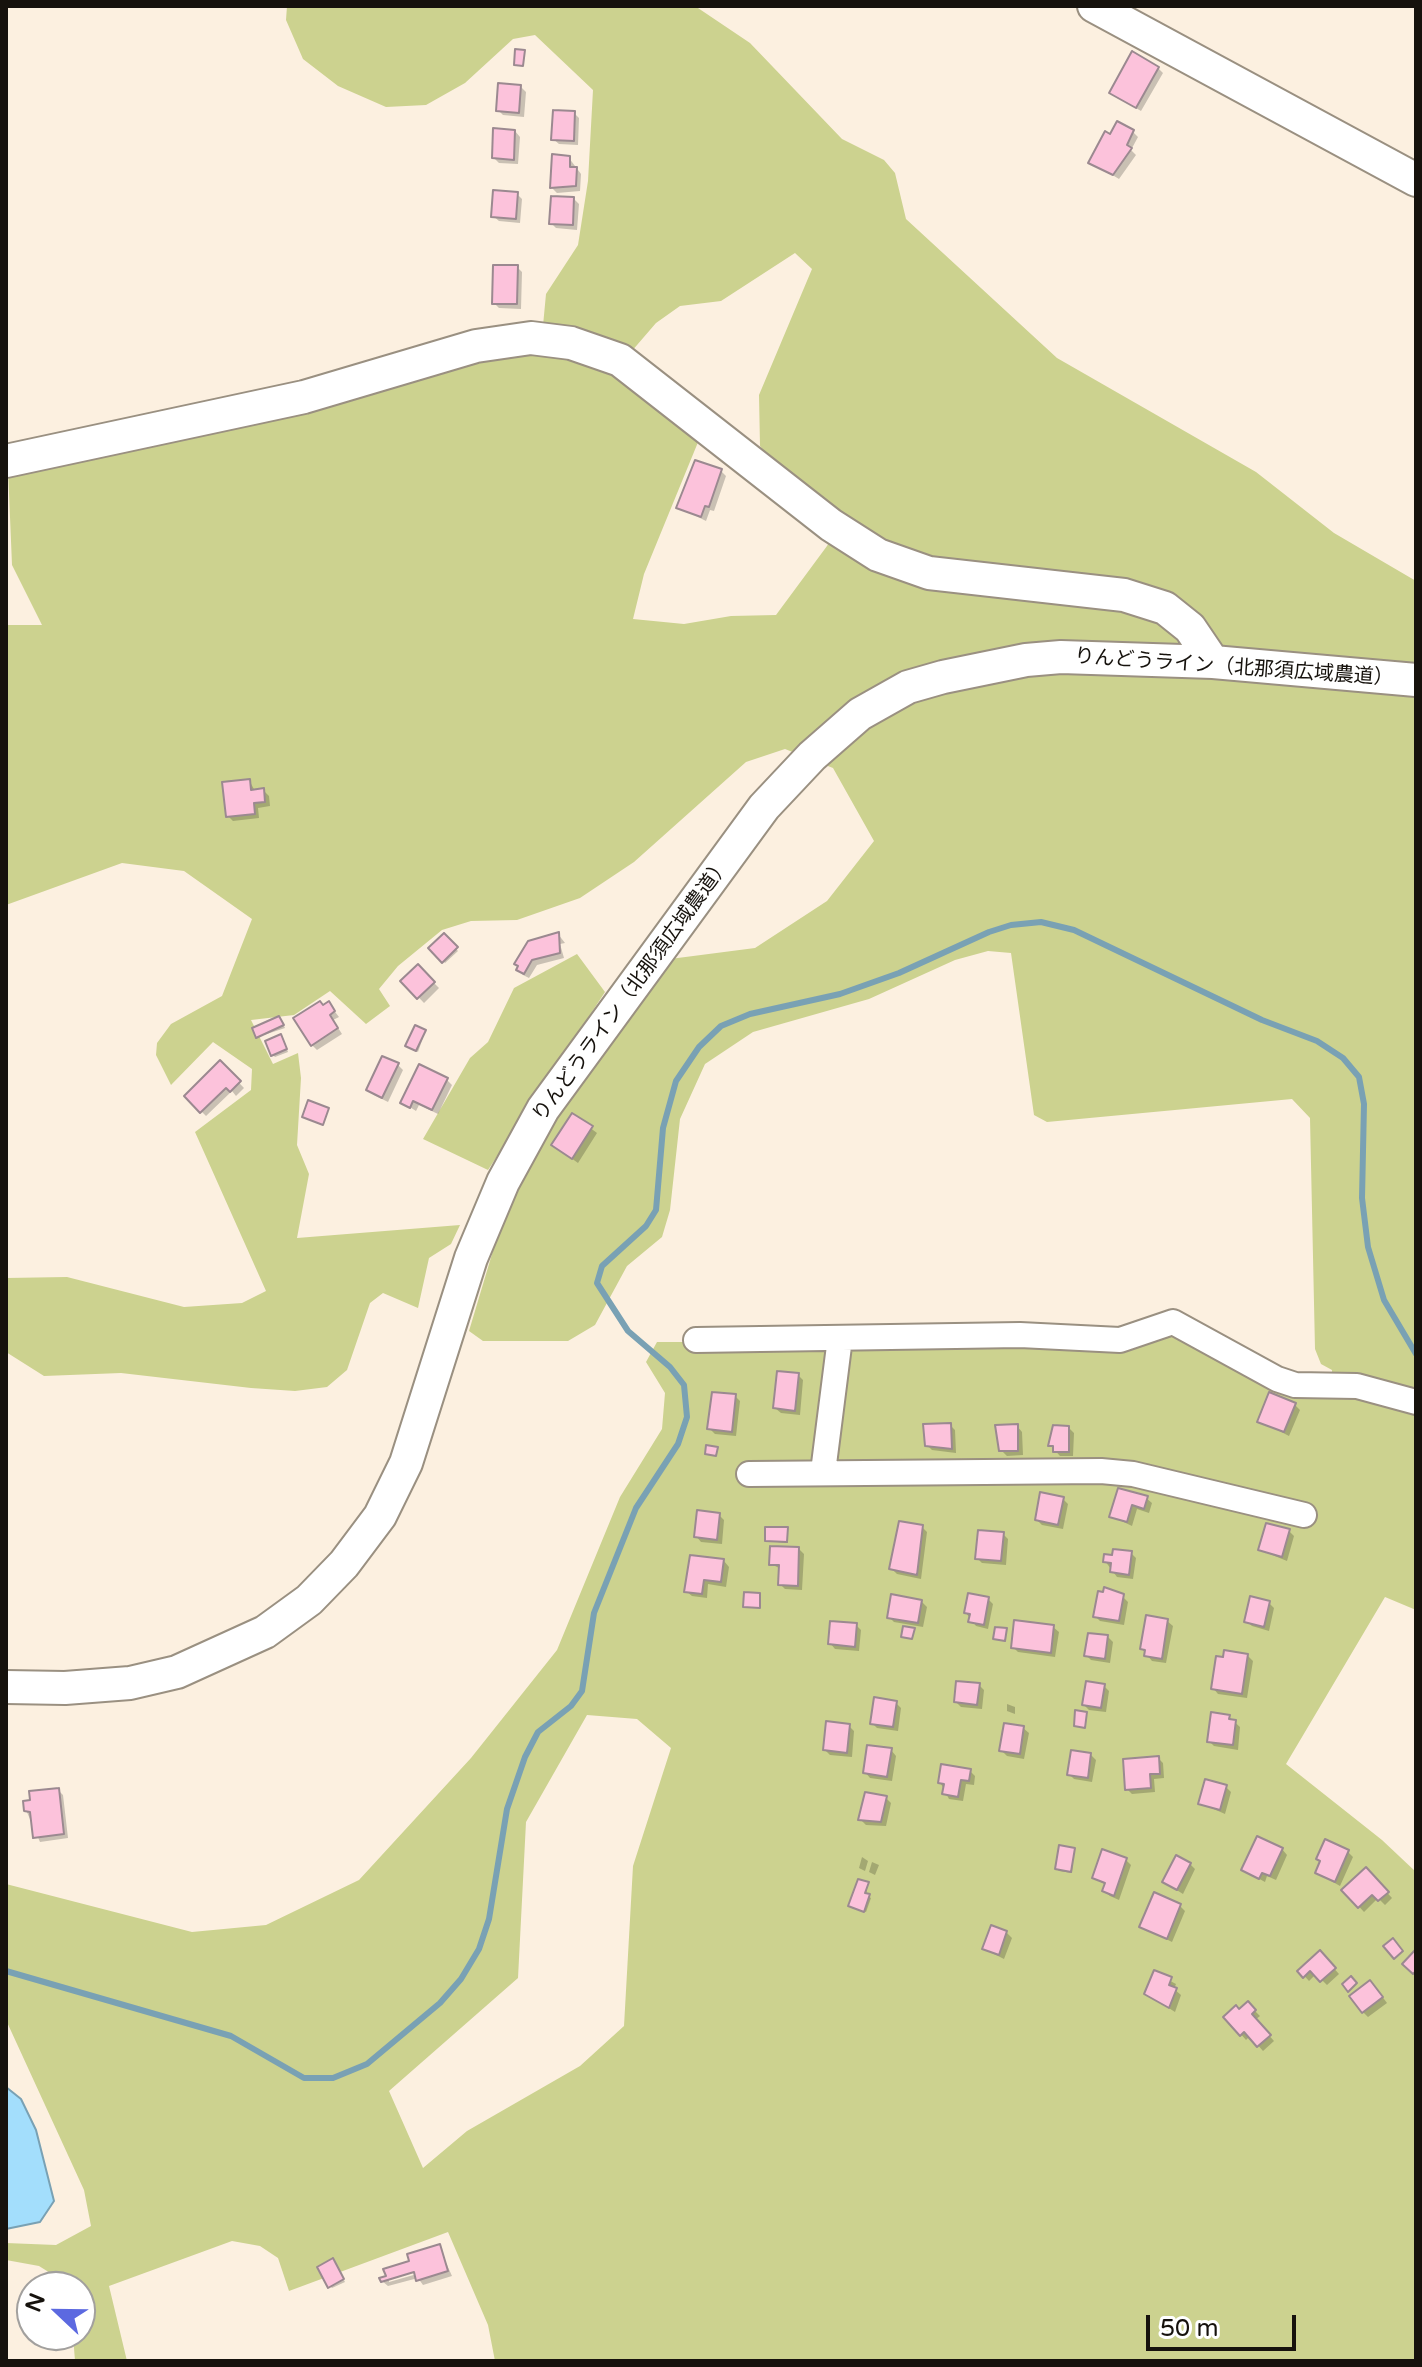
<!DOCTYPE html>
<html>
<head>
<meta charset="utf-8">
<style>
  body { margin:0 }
  #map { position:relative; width:1422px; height:2367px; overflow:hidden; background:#fcf0e0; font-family:"Varela Round",sans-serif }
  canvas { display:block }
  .frame { position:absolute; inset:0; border:8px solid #16120d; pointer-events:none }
  .north { position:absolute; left:16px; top:2271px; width:80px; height:80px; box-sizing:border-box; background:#fff; border:2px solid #a2a09e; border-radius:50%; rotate:292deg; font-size:22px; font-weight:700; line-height:32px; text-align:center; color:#16120d }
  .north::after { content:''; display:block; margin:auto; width:28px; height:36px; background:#5c69e0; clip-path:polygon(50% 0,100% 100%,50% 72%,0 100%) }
  .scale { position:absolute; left:1146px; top:2315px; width:150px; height:36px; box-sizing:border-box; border:4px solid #16120d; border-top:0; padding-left:10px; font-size:24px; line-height:28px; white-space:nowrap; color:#16120d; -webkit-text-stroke:6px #fff; paint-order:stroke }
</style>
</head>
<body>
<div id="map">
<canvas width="1422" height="2367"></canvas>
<div class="frame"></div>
<div class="north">N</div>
<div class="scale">50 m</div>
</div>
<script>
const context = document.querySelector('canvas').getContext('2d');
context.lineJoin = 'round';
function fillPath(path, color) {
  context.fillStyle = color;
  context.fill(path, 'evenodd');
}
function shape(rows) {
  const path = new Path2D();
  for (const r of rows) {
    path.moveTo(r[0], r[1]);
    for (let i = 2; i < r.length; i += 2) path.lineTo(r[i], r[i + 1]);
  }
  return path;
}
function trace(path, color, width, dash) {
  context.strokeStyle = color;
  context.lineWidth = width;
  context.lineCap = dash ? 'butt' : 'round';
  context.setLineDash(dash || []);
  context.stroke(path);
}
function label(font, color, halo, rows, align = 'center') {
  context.font = font + ' "Varela Round","Noto Sans JP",sans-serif';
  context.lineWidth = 6;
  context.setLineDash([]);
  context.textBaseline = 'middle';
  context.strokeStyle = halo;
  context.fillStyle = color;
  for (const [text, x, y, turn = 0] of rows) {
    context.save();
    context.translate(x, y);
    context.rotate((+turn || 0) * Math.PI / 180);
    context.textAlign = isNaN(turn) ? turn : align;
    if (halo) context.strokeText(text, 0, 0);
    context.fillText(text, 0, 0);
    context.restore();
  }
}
const green = shape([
  [287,6,695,6,750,43,842,139,884,160,895,173,906,219,1057,358,1256,472,1334,533,1416,581,1416,1610,1385,1597,1286,1764,1382,1840,1416,1872,1416,2361,495,2361,488,2325,448,2232,289,2291,278,2258,260,2246,232,2241,109,2286,127,2361,75,2361,73,2335,80,2335,80,2287,59,2287,55,2276,39,2266,6,2260,6,2243,56,2245,91,2226,84,2190,6,2020,6,1884,192,1932,266,1925,359,1880,471,1758,557,1650,620,1497,662,1429,665,1393,646,1362,657,1342,1033,1342,1169,1334,1332,1394,1332,1370,1321,1364,1315,1349,1310,1118,1292,1099,1047,1122,1034,1115,1011,953,988,951,955,960,869,999,753,1032,705,1064,680,1119,670,1210,662,1237,627,1266,595,1325,568,1341,483,1341,469,1331,498,1234,556,1110,670,959,755,948,827,901,874,841,833,768,785,749,746,762,634,862,580,898,517,920,471,921,442,930,398,966,379,989,390,1006,366,1024,330,991,294,1015,251,1020,273,1064,298,1053,301,1078,297,1145,309,1174,297,1238,460,1225,451,1244,429,1258,418,1308,383,1293,370,1303,347,1370,327,1387,295,1391,251,1388,121,1373,44,1376,6,1352,6,1278,67,1277,184,1307,242,1303,266,1291,195,1132,251,1090,252,1069,213,1042,171,1085,156,1055,157,1043,171,1024,222,996,252,919,184,871,122,863,6,905,6,625,42,625,12,565,8,469,473,357,541,347,546,294,578,245,588,181,593,90,535,35,513,39,465,83,426,105,386,107,338,86,303,59,286,20],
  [795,253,812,269,759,395,760,446,778,470,843,517,827,546,776,615,731,616,684,624,633,619,644,574,703,430,631,352,656,323,680,306,721,301],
  [587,1715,637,1719,671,1748,633,1866,624,2026,580,2066,467,2131,423,2168,389,2091,518,1978,526,1822],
  [577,954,605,992,488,1170,423,1139,470,1058,488,1042,514,988]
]);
const water = shape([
  [6,2087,21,2099,36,2130,54,2201,40,2222,6,2229,6,2087]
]);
const shadow = shape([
  [1158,68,1163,73,1141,111,1117,97],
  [521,87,526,92,524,117,503,115,498,110],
  [574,113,579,118,578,145,559,144,553,139],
  [515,131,520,137,518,164,499,163,494,158],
  [1133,132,1138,137,1131,150,1136,155,1119,179,1091,162,1111,136],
  [569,158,581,174,580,191,557,193,552,188],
  [517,194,522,199,520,223,499,221,493,216],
  [574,199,579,204,577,230,556,228,551,223],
  [517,267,522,272,521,309,499,308,494,303],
  [721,471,726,476,714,511,710,510,706,521,678,507],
  [250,782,255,791,264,791,269,796,270,806,258,808,259,818,233,821,228,816],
  [558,934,565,943,560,944,564,958,537,965,529,978,523,975,518,970],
  [444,936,458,951,445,963,431,948],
  [418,967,439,988,424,1003,403,981],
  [329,1004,339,1017,333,1020,342,1034,317,1050,312,1045,324,1007],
  [281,1020,285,1028,258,1037,254,1029],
  [425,1032,418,1052,409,1047],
  [283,1038,288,1052,275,1057,273,1055],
  [220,1063,244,1088,236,1096,232,1091,206,1116,186,1096],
  [398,1065,403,1070,388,1102,374,1095,369,1090],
  [447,1080,452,1085,438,1114,419,1105,416,1111,402,1102],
  [573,1115,597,1133,578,1163,553,1145],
  [798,1375,803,1380,800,1415,781,1413,775,1408],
  [735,1396,740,1401,736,1436,715,1434,709,1428],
  [1294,1404,1300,1410,1289,1436,1260,1421],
  [950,1425,955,1430,956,1453,932,1450,927,1445],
  [1017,1426,1022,1432,1023,1455,1007,1456,1001,1450],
  [1069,1428,1074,1433,1073,1456,1060,1456,1050,1445],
  [1119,1490,1146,1498,1152,1503,1149,1513,1137,1509,1132,1526,1111,1516],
  [1063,1499,1068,1504,1063,1529,1042,1525,1037,1520],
  [719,1515,724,1520,722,1544,701,1542,696,1536],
  [922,1527,927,1532,921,1579,897,1574,892,1569],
  [787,1529,788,1543,767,1541],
  [1289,1531,1294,1536,1287,1561,1260,1550],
  [1003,1534,1008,1539,1006,1565,982,1563,977,1558],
  [799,1549,804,1554,802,1590,785,1589,780,1584,781,1569,771,1564],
  [1131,1553,1136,1558,1133,1579,1117,1577,1105,1561],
  [724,1561,729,1567,726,1587,708,1584,707,1598,692,1596,686,1591],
  [1105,1594,1122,1596,1128,1602,1124,1625,1100,1621,1095,1616],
  [988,1599,993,1604,988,1629,976,1626,966,1613],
  [922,1602,927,1607,923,1627,894,1622,889,1617],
  [1269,1603,1274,1608,1269,1631,1252,1626,1246,1621],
  [1167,1621,1173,1626,1166,1663,1152,1661,1142,1649],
  [856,1625,861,1630,859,1651,835,1649,830,1643],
  [1053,1627,1059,1632,1055,1657,1018,1652,1013,1647],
  [1108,1637,1113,1642,1110,1663,1091,1660,1086,1655],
  [1248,1656,1253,1661,1247,1698,1218,1694,1213,1688],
  [979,1685,984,1690,982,1709,961,1707,956,1702],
  [1104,1686,1109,1691,1106,1712,1089,1710,1084,1705],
  [896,1703,901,1708,898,1731,877,1728,872,1723],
  [1007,1704,1015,1707,1015,1714,1007,1711],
  [1229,1717,1240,1727,1238,1750,1214,1746,1209,1741],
  [849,1726,854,1731,852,1757,830,1755,825,1750],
  [1023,1728,1029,1733,1024,1759,1007,1756,1002,1751],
  [891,1750,896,1756,892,1781,870,1778,865,1772],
  [1091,1755,1096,1760,1092,1782,1074,1779,1069,1774],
  [1158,1758,1163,1763,1164,1778,1154,1779,1155,1792,1132,1794,1127,1789],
  [970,1771,975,1776,974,1785,966,1784,963,1801,949,1799,940,1782],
  [1226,1787,1231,1792,1225,1814,1200,1803],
  [58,1790,63,1795,68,1838,40,1842,26,1810],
  [886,1798,891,1803,886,1826,866,1825,861,1820],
  [1282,1849,1287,1855,1276,1880,1267,1876,1265,1882,1243,1870],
  [1074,1850,1072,1873,1059,1871,1057,1869],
  [1348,1852,1353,1857,1340,1886,1317,1873],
  [862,1857,868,1861,865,1871,859,1868],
  [1126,1860,1131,1865,1119,1900,1110,1896,1104,1891,1106,1885,1094,1878],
  [872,1862,879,1865,875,1875,869,1872],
  [1190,1864,1195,1869,1183,1894,1164,1882],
  [1366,1870,1392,1898,1385,1905,1378,1898,1364,1912,1344,1890],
  [868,1884,866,1895,871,1898,866,1912,852,1908],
  [1180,1906,1185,1911,1172,1942,1142,1927],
  [1006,1932,1012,1938,1004,1959,984,1949],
  [1320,1953,1339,1974,1327,1985,1316,1974,1309,1981,1300,1971],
  [1155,1973,1176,1984,1174,1989,1181,1995,1175,2012,1147,1994],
  [1375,1987,1387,2003,1368,2017,1363,2012],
  [1248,2004,1260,2016,1255,2020,1274,2041,1263,2051,1250,2036,1246,2040,1226,2017],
  [439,2247,452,2276,423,2285,418,2278,388,2286,382,2281],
  [423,2268,424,2272,389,2282,389,2278],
  [335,2263,345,2282,332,2288,330,2286]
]);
const stream = shape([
  [6,1971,231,2036,304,2078,333,2078,367,2064,440,2003,461,1979,479,1949,489,1919,507,1809,525,1757,538,1732,571,1706,582,1691,594,1613,636,1508,678,1444,687,1417,684,1385,670,1367,628,1331,597,1283,602,1266,646,1226,656,1210,663,1128,676,1081,699,1047,721,1026,750,1014,840,994,899,973,989,932,1011,925,1041,922,1074,930,1262,1020,1317,1041,1343,1058,1359,1077,1364,1104,1362,1198,1368,1247,1384,1300,1416,1354]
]);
const building = shape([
  [515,49,525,50,523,66,514,65,515,49],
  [1132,51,1159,67,1136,108,1109,93,1132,51],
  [498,83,521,85,519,113,496,111,498,83],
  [553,110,575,111,574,141,551,140,553,110],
  [1117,121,1134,130,1127,145,1132,148,1113,175,1088,163,1105,131,1110,134,1117,121],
  [493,128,515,130,514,160,492,158,493,128],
  [552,154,570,156,570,167,577,167,576,186,550,188,552,154],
  [493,190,518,192,516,219,491,217,493,190],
  [551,196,574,197,573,225,549,224,551,196],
  [493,265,518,265,517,304,492,304,493,265],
  [695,460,722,469,709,507,705,506,701,517,676,508,695,460],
  [250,779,251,790,264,788,265,802,254,803,255,814,226,817,222,782,250,779],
  [559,932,560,953,532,960,524,974,516,970,518,966,514,964,528,941,559,932],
  [444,933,458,947,442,963,428,948,444,933],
  [418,964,435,982,417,999,400,981,418,964],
  [320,1001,323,1005,329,1001,335,1011,330,1015,338,1028,311,1046,293,1018,320,1001],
  [279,1016,284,1025,256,1038,252,1028,279,1016],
  [415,1025,426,1030,416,1051,405,1046,415,1025],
  [281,1034,287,1049,271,1056,265,1041,281,1034],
  [382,1056,399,1063,382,1098,366,1090,382,1056],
  [220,1060,241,1081,230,1092,226,1088,200,1113,184,1096,220,1060],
  [419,1064,448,1078,432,1110,413,1101,410,1108,400,1103,419,1064],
  [308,1100,329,1108,323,1125,302,1117,308,1100],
  [572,1113,593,1126,572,1159,551,1145,572,1113],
  [777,1371,799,1373,795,1411,773,1408,777,1371],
  [712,1392,736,1394,732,1432,707,1429,712,1392],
  [1269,1392,1296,1403,1284,1432,1257,1422,1269,1392],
  [951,1423,952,1449,925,1446,923,1424,951,1423],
  [1018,1424,1018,1451,999,1451,995,1425,1018,1424],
  [1053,1425,1069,1426,1069,1452,1053,1452,1053,1446,1048,1446,1053,1425],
  [706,1445,718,1447,716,1456,705,1454,706,1445],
  [1118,1488,1148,1496,1144,1509,1132,1505,1127,1522,1109,1517,1118,1488],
  [1040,1492,1064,1497,1058,1525,1035,1520,1040,1492],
  [697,1510,720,1513,717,1540,694,1537,697,1510],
  [899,1521,923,1525,917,1575,889,1569,899,1521],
  [1266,1523,1290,1529,1282,1557,1258,1550,1266,1523],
  [765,1527,788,1527,787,1542,765,1541,765,1527],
  [978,1530,1004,1532,1001,1561,975,1559,978,1530],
  [770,1546,799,1547,798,1586,778,1585,779,1565,769,1565,770,1546],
  [1113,1549,1132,1551,1129,1575,1110,1572,1111,1563,1103,1562,1104,1554,1112,1555,1113,1549],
  [690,1555,724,1559,721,1582,704,1580,702,1594,684,1592,690,1555],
  [1104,1587,1124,1594,1119,1621,1093,1617,1098,1591,1103,1592,1104,1587],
  [744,1592,760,1593,760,1608,743,1607,744,1592],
  [968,1593,989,1597,984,1625,968,1622,970,1614,964,1613,968,1593],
  [891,1594,922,1600,918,1623,887,1618,891,1594],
  [1250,1596,1270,1601,1264,1627,1244,1622,1250,1596],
  [1146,1615,1168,1619,1162,1659,1144,1656,1145,1650,1140,1649,1146,1615],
  [1014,1620,1054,1625,1051,1653,1011,1648,1014,1620],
  [830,1621,857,1623,855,1647,828,1644,830,1621],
  [903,1626,915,1628,912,1639,901,1637,903,1626],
  [995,1627,1007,1628,1005,1641,993,1639,995,1627],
  [1088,1633,1108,1635,1105,1659,1084,1656,1088,1633],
  [1224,1650,1248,1654,1242,1694,1211,1689,1216,1656,1223,1657,1224,1650],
  [956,1681,980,1683,977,1705,954,1702,956,1681],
  [1086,1681,1105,1684,1101,1708,1082,1705,1086,1681],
  [874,1697,897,1701,893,1727,870,1724,874,1697],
  [1075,1710,1087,1712,1085,1728,1074,1726,1075,1710],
  [1211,1712,1230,1715,1229,1719,1236,1720,1233,1745,1207,1742,1211,1712],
  [826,1721,850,1724,847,1753,823,1750,826,1721],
  [1004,1723,1024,1726,1020,1754,999,1751,1004,1723],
  [867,1745,892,1748,887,1777,863,1773,867,1745],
  [1071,1750,1091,1753,1088,1778,1067,1775,1071,1750],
  [1159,1756,1160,1774,1150,1774,1151,1788,1125,1790,1123,1759,1159,1756],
  [941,1764,971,1769,969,1781,961,1780,958,1797,942,1794,944,1784,938,1783,941,1764],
  [1205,1779,1227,1785,1220,1810,1198,1804,1205,1779],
  [59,1788,64,1834,33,1838,30,1812,24,1811,23,1801,30,1800,29,1791,59,1788],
  [865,1792,887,1796,881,1822,858,1820,865,1792],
  [1257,1836,1283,1848,1270,1876,1262,1873,1259,1879,1241,1870,1257,1836],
  [1325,1839,1349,1850,1335,1882,1315,1873,1320,1861,1316,1859,1325,1839],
  [1059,1845,1075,1848,1071,1872,1055,1869,1059,1845],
  [1102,1849,1127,1858,1114,1896,1102,1891,1105,1883,1092,1878,1102,1849],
  [1176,1855,1191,1863,1177,1890,1162,1882,1176,1855],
  [1366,1867,1389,1892,1378,1901,1372,1895,1358,1908,1341,1890,1366,1867],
  [858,1879,869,1882,865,1893,870,1894,864,1912,848,1906,858,1879],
  [1154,1892,1181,1904,1167,1939,1139,1927,1154,1892],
  [991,1925,1007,1931,999,1955,982,1949,991,1925],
  [1393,1938,1403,1951,1394,1959,1383,1946,1393,1938],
  [1416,1949,1416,1971,1413,1974,1402,1964,1416,1949],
  [1320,1950,1336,1968,1320,1982,1310,1971,1303,1978,1297,1971,1320,1950],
  [1154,1970,1172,1977,1169,1985,1177,1988,1169,2008,1144,1994,1154,1970],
  [1351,1976,1357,1983,1348,1992,1342,1984,1351,1976],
  [1370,1980,1383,1997,1362,2013,1349,1996,1370,1980],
  [1248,2001,1256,2010,1252,2014,1271,2035,1257,2047,1244,2032,1240,2036,1223,2017,1236,2005,1239,2009,1248,2001],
  [440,2244,448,2271,416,2281,414,2272,381,2282,379,2278,386,2276,383,2269,409,2261,407,2254,440,2244],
  [333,2258,344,2279,328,2288,317,2267,333,2258]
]);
const street = shape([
  [696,1340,1020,1335,1120,1340,1173,1322,1277,1379,1295,1385,1357,1386,1416,1402],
  [823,1472,840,1338],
  [749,1474,1101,1471,1133,1474,1304,1515]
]);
const secondary = shape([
  [1094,6,1416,180],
  [6,461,304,397,476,346,531,338,571,343,620,360,831,525,878,555,929,573,1124,595,1165,608,1190,628,1213,662],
  [6,1687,65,1688,130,1683,177,1672,265,1632,309,1600,344,1564,380,1516,406,1463,471,1258,503,1182,543,1109,764,807,812,756,860,714,908,687,943,677,1026,660,1061,657,1213,662,1416,680]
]);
const streetNames = [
  ["りんどうライン（北那須広域農道）",1234,668,4],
  ["りんどうライン（北那須広域農道）",632,990,-54]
];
fillPath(green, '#ccd28f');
fillPath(water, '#a3defc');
trace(water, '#79a1b4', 2);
fillPath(shadow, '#0003');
trace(stream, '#79a1b4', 6);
fillPath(building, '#fcc2db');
trace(building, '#9b8990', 2);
trace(street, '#9a9081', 28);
trace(secondary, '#9a9081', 36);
trace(street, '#fff', 24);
trace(secondary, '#fff', 32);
label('20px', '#16120d', '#fff', streetNames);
</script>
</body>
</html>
